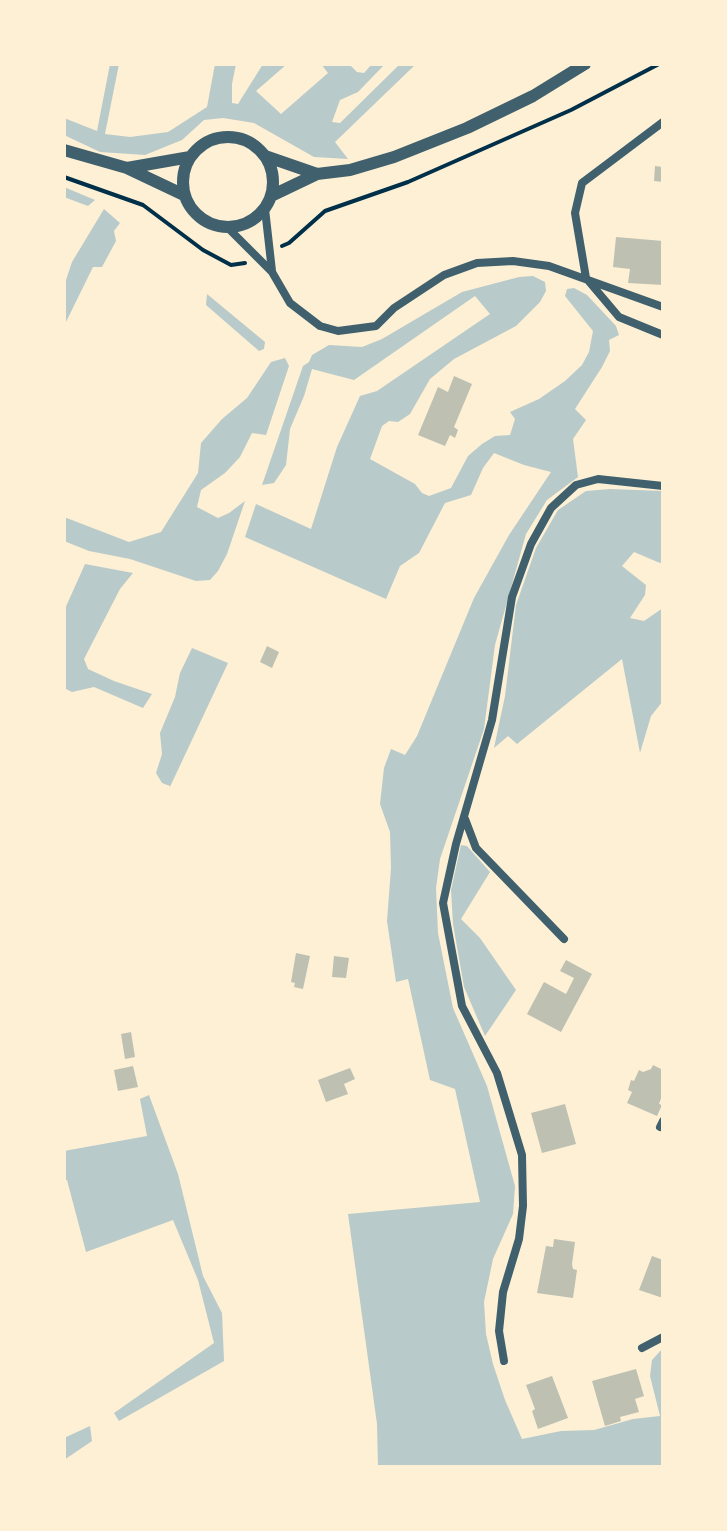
<!DOCTYPE html>
<html>
<head>
<meta charset="utf-8">
<style>
  body { margin:0 }
  #map { position:relative; width:727px; height:1531px; overflow:hidden; background:#fdf0d5; font-family:"Sofia Sans Condensed",sans-serif }
  canvas { display:block }
  .frame { position:absolute; inset:0; border:66px solid #fdf0d5; pointer-events:none }
</style>
</head>
<body>
<div id="map">
<canvas width="727" height="1531"></canvas>
<div class="frame"></div>
</div>
<script>
const context = document.querySelector('canvas').getContext('2d');
context.lineJoin = 'round';
function fillPath(path, color) {
  context.fillStyle = color;
  context.fill(path, 'evenodd');
}
function shape(rows) {
  const path = new Path2D();
  for (const r of rows) {
    if (r.length === 3) {
      path.moveTo(r[0] + r[2], r[1]);
      path.arc(r[0], r[1], r[2], 0, 2 * Math.PI);
      continue;
    }
    path.moveTo(r[0], r[1]);
    for (let i = 2; i < r.length; i += 2) path.lineTo(r[i], r[i + 1]);
  }
  return path;
}
function trace(path, color, width, dash) {
  context.strokeStyle = color;
  context.lineWidth = width;
  context.lineCap = dash ? 'butt' : 'round';
  context.setLineDash(dash || []);
  context.stroke(path);
}
const green = shape([
  [110,64,119,64,105,134,130,137,168,132,207,107,215,64,236,64,232,84,232,103,238,104,263,64,287,64,256,91,281,114,328,73,321,64,349,64,357,72,364,73,372,64,385,64,358,92,340,100,332,122,340,123,400,64,416,64,335,142,348,159,314,157,254,123,223,118,204,120,182,140,145,155,100,152,64,135,64,118,97,131],
  [64,187,95,200,88,206,64,197],
  [104,209,120,223,114,231,116,241,102,267,93,267,64,326,64,286,72,262],
  [533,276,545,282,546,291,540,302,516,326,454,359,430,379,410,414,398,422,389,421,382,426,370,459,415,484,422,493,429,496,451,488,468,456,482,444,495,436,510,435,515,419,510,412,539,399,565,381,582,365,589,352,593,331,565,296,567,289,574,288,587,295,616,326,619,335,609,340,610,351,602,367,575,409,586,420,573,439,578,477,547,500,526,534,495,645,484,729,440,859,436,888,438,933,453,1008,487,1086,515,1186,513,1214,493,1259,484,1302,486,1334,493,1364,505,1400,522,1439,561,1431,594,1430,633,1419,660,1416,650,1376,652,1360,663,1348,663,1467,378,1467,377,1424,348,1214,480,1202,455,1089,430,1080,408,979,396,982,387,921,391,868,390,832,380,804,384,768,391,749,405,755,417,736,474,598,509,535,551,472,524,465,494,453,483,468,471,495,445,503,419,553,400,566,386,599,245,537,256,504,311,529,337,447,360,396,377,391,490,314,475,296,354,380,312,369,304,396,290,429,286,465,274,483,262,485,303,366,309,362,312,355,329,345,362,347,382,339,462,292,519,277],
  [207,294,265,342,264,349,259,351,206,305],
  [285,358,289,366,266,435,252,433,240,457,225,473,201,490,197,507,218,518,229,513,245,501,227,554,218,571,210,580,196,581,130,559,89,551,64,541,64,517,129,542,161,532,198,473,201,443,222,419,247,398,271,362],
  [610,489,663,491,663,561,660,563,634,552,622,566,646,585,645,595,630,618,644,621,663,608,663,701,651,716,640,753,622,659,517,744,508,736,494,748,505,696,516,605,536,548,558,510,586,491],
  [85,564,133,573,120,589,84,659,88,669,114,681,152,694,143,708,94,687,72,692,64,688,64,611],
  [192,648,228,663,169,789,170,786,162,783,156,773,162,754,160,733,175,697,180,673],
  [461,845,467,846,490,872,461,919,480,938,516,990,485,1036,464,987,453,924,451,890],
  [149,1095,178,1174,203,1276,222,1313,224,1361,119,1421,114,1413,214,1343,198,1280,173,1220,86,1252,67,1180,64,1180,64,1151,147,1136,140,1099],
  [90,1426,92,1441,64,1460,64,1438]
]);
const building = shape([
  [655,166,663,167,663,182,654,181],
  [616,237,663,241,663,285,628,283,630,269,613,267],
  [454,376,472,384,454,427,458,430,455,438,450,435,445,446,418,435,438,387,448,392],
  [267,646,279,652,272,668,260,662],
  [296,953,310,956,303,989,294,987,295,983,291,982],
  [334,956,349,958,346,978,332,977],
  [566,960,592,974,561,1032,527,1014,544,982,566,994,574,978,560,971],
  [131,1032,135,1057,125,1059,121,1034],
  [653,1065,663,1070,663,1093,659,1104,662,1105,657,1116,627,1103,632,1092,628,1090,631,1080,634,1081,639,1070,643,1072,651,1069],
  [133,1066,138,1087,118,1091,114,1070],
  [350,1068,355,1079,344,1084,348,1094,326,1102,318,1080],
  [565,1104,576,1144,542,1153,531,1113],
  [554,1239,575,1242,572,1264,573,1269,577,1270,573,1298,537,1293,546,1246,553,1247],
  [652,1256,663,1260,663,1298,639,1290],
  [636,1369,644,1396,635,1399,639,1412,620,1417,621,1421,605,1426,592,1381],
  [552,1376,568,1418,538,1429,532,1411,535,1409,526,1385]
]);
const path = shape([
  [64,177,143,205,203,250,231,265,245,263],
  [282,246,289,243,325,211,408,182,571,110,659,64]
]);
const minor = shape([
  [663,122,582,183,575,213,586,278,619,317,663,335],
  [265,209,272,271],
  [228,228,272,272,290,303,320,326,338,331,376,326,394,308,444,275,477,263,513,261,549,266,663,307],
  [465,819,476,848,564,939],
  [660,1127,663,1121],
  [642,1348,663,1337],
  [504,1361,499,1331,503,1292,519,1239,523,1206,522,1155,497,1073,462,1006,443,903,456,844,492,720,512,597,531,544,551,508,576,485,598,479,663,486]
]);
const tertiary = shape([
  [228,182,45],
  [64,150,127,168,184,195],
  [265,156,317,174],
  [127,168,190,157],
  [271,196,317,174,350,170,394,157,467,128,533,96,585,64]
]);
fillPath(green, '#b9caca');
fillPath(building, '#bec0b2');
trace(path, '#003049', 4);
trace(minor, '#3f606c', 8);
trace(tertiary, '#3f606c', 12);
</script>
</body>
</html>
